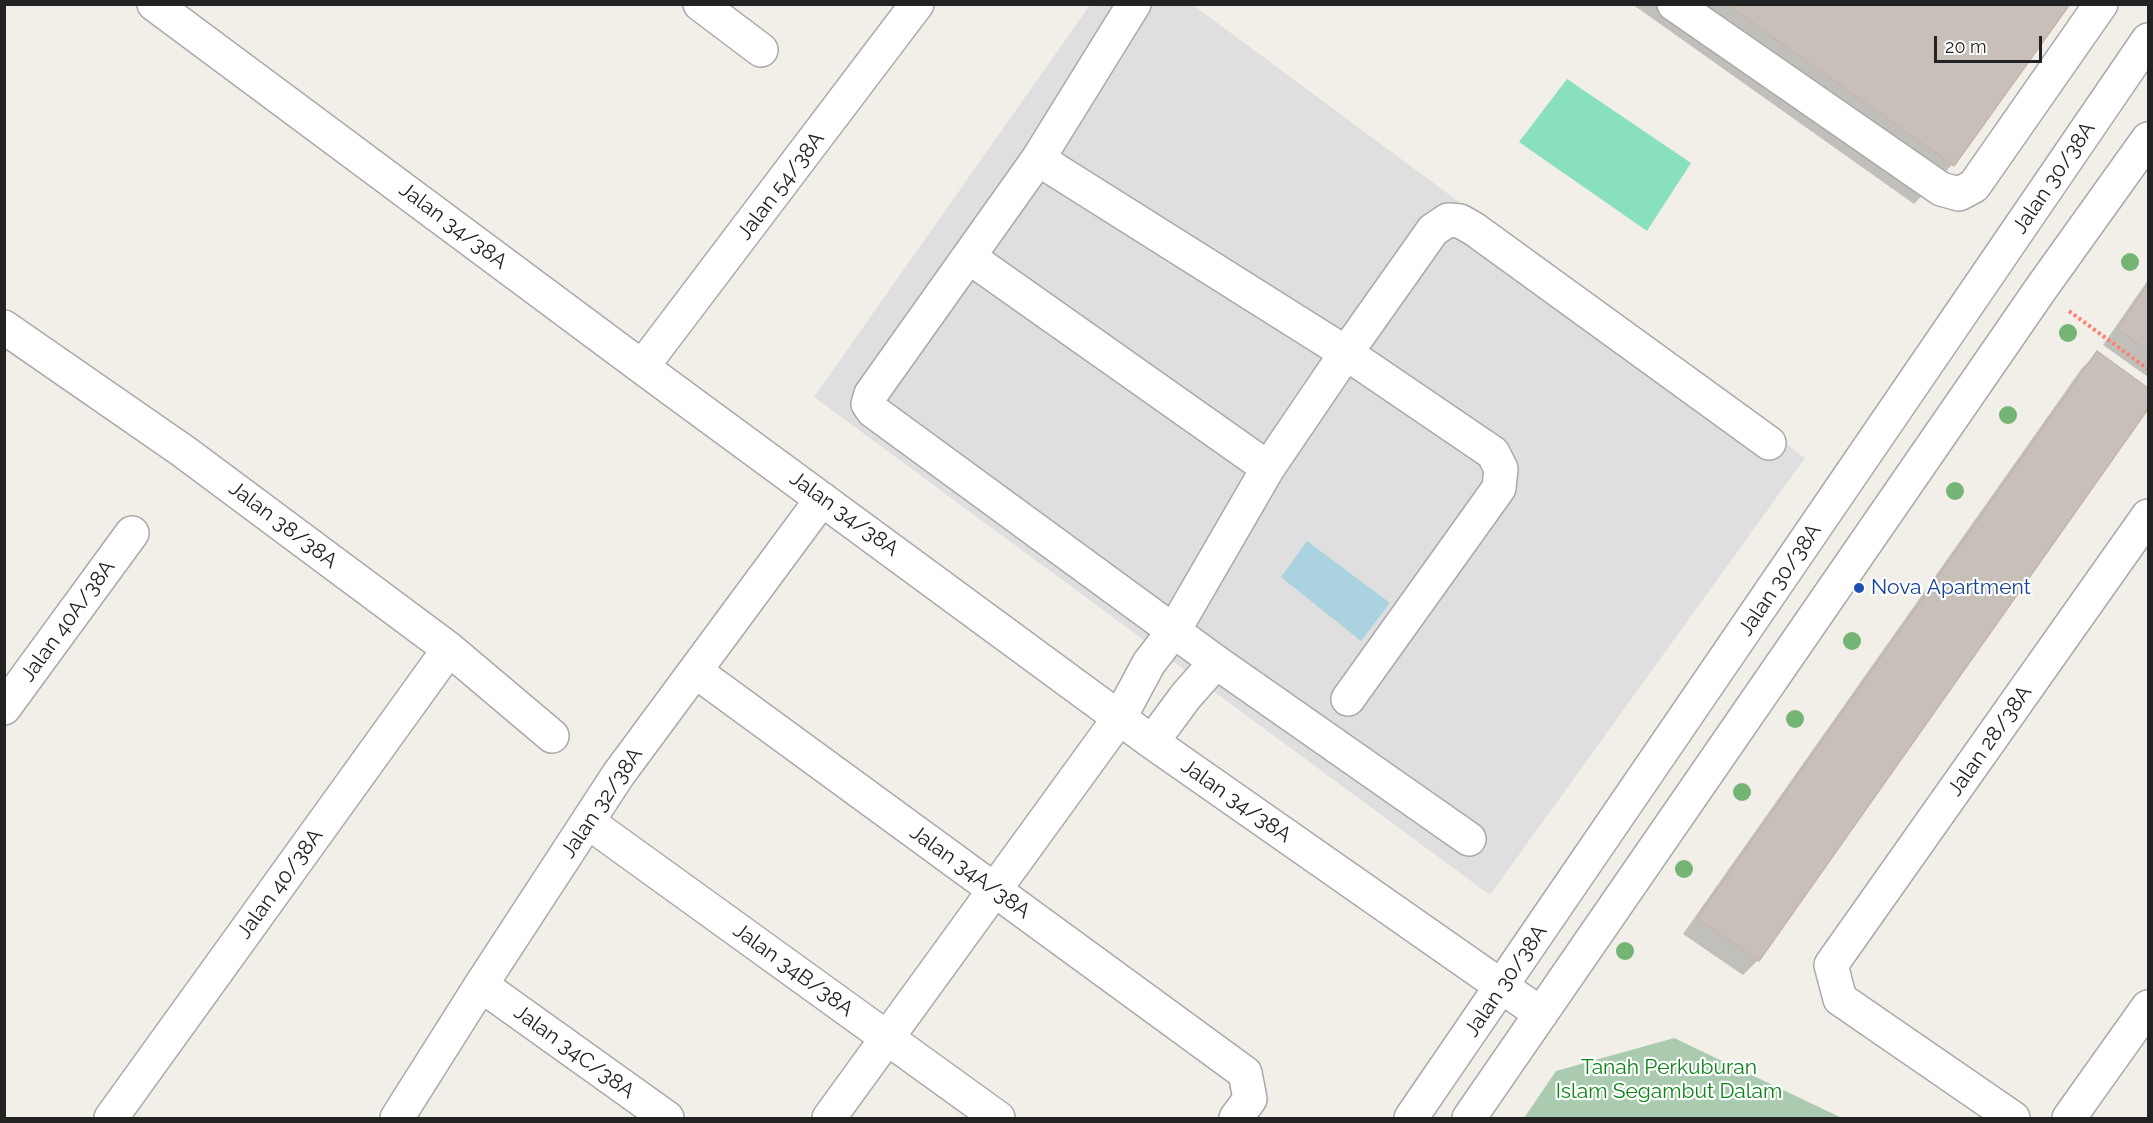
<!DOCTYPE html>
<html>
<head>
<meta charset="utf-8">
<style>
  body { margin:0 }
  #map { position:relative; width:2153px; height:1123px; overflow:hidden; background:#f2efe9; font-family:Raleway,sans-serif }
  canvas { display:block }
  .frame { position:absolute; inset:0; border:6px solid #222; pointer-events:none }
  .scale { position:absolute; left:1934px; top:36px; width:108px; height:27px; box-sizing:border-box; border:3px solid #222; border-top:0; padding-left:8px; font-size:18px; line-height:21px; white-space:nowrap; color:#222; -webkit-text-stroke:4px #fff; paint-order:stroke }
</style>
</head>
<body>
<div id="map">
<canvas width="2153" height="1123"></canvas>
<div class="frame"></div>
<div class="scale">20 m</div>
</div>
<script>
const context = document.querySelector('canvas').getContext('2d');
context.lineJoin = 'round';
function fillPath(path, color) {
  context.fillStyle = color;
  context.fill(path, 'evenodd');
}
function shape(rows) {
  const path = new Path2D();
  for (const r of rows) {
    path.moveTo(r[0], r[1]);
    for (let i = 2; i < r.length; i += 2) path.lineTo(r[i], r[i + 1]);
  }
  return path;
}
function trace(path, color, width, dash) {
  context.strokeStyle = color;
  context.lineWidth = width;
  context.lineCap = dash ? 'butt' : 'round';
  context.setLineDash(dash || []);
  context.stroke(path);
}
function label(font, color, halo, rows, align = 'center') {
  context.font = font + ' Raleway,sans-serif';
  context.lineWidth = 4.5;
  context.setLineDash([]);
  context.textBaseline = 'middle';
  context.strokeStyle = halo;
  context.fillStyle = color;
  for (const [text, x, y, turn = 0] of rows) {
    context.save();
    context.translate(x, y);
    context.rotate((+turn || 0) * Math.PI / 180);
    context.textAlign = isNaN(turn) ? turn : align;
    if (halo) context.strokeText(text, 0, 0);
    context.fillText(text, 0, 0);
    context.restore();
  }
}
const residential = shape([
  [1090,5,1193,5,1805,458,1490,895,814,397]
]);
const cemetery = shape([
  [1674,1038,1842,1118,1524,1118,1556,1071]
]);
const pitch = shape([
  [1567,79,1691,163,1647,231,1519,142]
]);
const water = shape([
  [1307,541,1390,603,1361,641,1281,577]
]);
const shadow = shape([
  [1632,4,2068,4,1952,165,1914,204],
  [2148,280,2148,377,2103,345],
  [2097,353,2148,389,2148,407,1758,960,1743,975,1683,934,2082,368]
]);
const building = shape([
  [1726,4,2070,4,1954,166,1726,4],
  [2148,284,2148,351,2117,329,2148,284],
  [2097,351,2148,388,2148,409,1759,961,1697,918,2097,351]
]);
const path = shape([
  [2069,311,2148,369]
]);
const minor = shape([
  [154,4,642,367,1152,742,1541,1014],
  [700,4,761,50],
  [1134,4,1038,159,871,394,868,404,873,411,1216,662,1186,696,1152,742],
  [1674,4,1941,189,1959,194,1974,186,2101,4],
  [1038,159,1346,353,1433,230,1448,220,1460,221,1474,229,1769,443],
  [969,257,1268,468],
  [4,327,183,451,449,649,552,736],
  [642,367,917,4],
  [1216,662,1469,839],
  [695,671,1245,1073,1250,1099,1236,1118],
  [4,708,132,533],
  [588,822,998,1118],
  [481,985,667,1118],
  [111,1118,449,649],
  [397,1118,481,985,618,775,822,499],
  [829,1118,1120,717,1149,663,1173,632,1268,468,1346,353,1493,453,1501,469,1499,488,1348,699],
  [1411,1118,2148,40],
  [1469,1118,2040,290,2148,139],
  [2013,1118,1840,999,1831,965,2148,516],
  [2069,1118,2148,1007]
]);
const trees = [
  [2130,262],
  [2068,333],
  [2008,415],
  [1955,491],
  [1852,641],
  [1795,719],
  [1742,792],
  [1684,869],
  [1625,951]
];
const markers = [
  [1859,588,6,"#1a4fb4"]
];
const streetNames = [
  ["Jalan 30/38A",2054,178,-56],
  ["Jalan 54/38A",781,186,-53],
  ["Jalan 34/38A",453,226,37],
  ["Jalan 34/38A",844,514,36],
  ["Jalan 38/38A",283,525,37],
  ["Jalan 30/38A",1780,580,-56],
  ["Jalan 40A/38A",68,621,-54],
  ["Jalan 28/38A",1990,741,-55],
  ["Jalan 34/38A",1236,801,35],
  ["Jalan 32/38A",602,803,-56],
  ["Jalan 34A/38A",970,872,36],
  ["Jalan 40/38A",280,884,-54],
  ["Jalan 34B/38A",793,970,36],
  ["Jalan 30/38A",1506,981,-56],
  ["Jalan 34C/38A",574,1052,36]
];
const transitNames = [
  ["Nova Apartment",1871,588]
];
const parkNames = [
  ["Tanah Perkuburan",1669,1068],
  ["Islam Segambut Dalam",1669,1092]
];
fillPath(residential, '#e0dfdf');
fillPath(cemetery, '#aacbaf');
fillPath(pitch, '#88e0be');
fillPath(water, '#aad3df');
fillPath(shadow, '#0003');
fillPath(building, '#c7bfb8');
trace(building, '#c4b6ab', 1.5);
trace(minor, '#a9a9a9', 36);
trace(path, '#fa8072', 4, [3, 3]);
trace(minor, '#fff', 33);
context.fillStyle = '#74b475';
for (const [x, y] of trees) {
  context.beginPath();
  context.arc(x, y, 9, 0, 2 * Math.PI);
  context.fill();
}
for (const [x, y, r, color] of markers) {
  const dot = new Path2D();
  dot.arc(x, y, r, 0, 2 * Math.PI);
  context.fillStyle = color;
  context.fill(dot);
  trace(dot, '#fff', 2);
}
label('21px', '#222', '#fff', streetNames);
label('21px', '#164399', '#fff', transitNames, 'left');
label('21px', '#0c8416', '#fff', parkNames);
</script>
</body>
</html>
